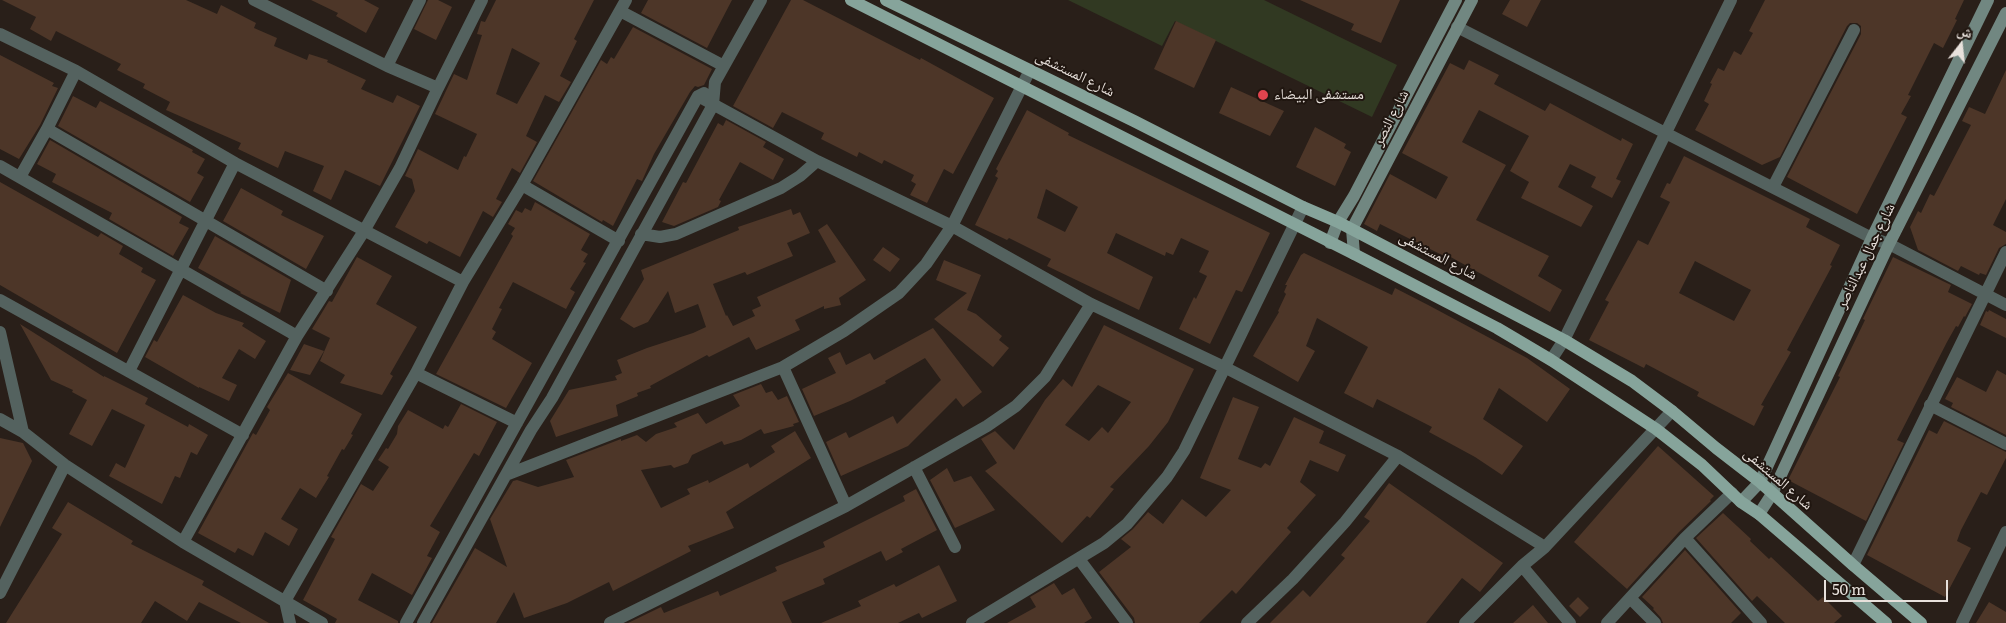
<!DOCTYPE html>
<html>
<head>
<meta charset="utf-8">
<style>
  body { margin:0 }
  #map { position:relative; width:2006px; height:623px; overflow:hidden; background:#291f19; font-family:Literata,"Noto Naskh Arabic",serif }
  canvas { display:block }
  .north { position:absolute; left:1936px; top:20px; width:50px; height:50px; -webkit-text-stroke:4px #201610; paint-order:stroke; rotate:16deg; font-size:14px; font-weight:700; line-height:20px; text-align:center; color:#e8e1dc }
  .north::after { content:''; display:block; margin:auto; width:18px; height:22px; background:#e8e1dc; clip-path:polygon(50% 0,100% 100%,50% 72%,0 100%) }
  .scale { position:absolute; left:1824px; top:580px; width:124px; height:22px; box-sizing:border-box; border:2px solid #e8e1dc; border-top:0; padding-left:6px; font-size:15px; line-height:18px; white-space:nowrap; color:#e8e1dc; -webkit-text-stroke:4px #201610; paint-order:stroke }
</style>
</head>
<body>
<div id="map">
<canvas width="2006" height="623"></canvas>
<div class="north">ش</div>
<div class="scale">50 m</div>
</div>
<script>
const context = document.querySelector('canvas').getContext('2d');
context.lineJoin = 'round';
function fillPath(path, color) {
  context.fillStyle = color;
  context.fill(path, 'evenodd');
}
function shape(rows) {
  const path = new Path2D();
  for (const r of rows) {
    path.moveTo(r[0], r[1]);
    for (let i = 2; i < r.length; i += 2) path.lineTo(r[i], r[i + 1]);
  }
  return path;
}
function trace(path, color, width, dash) {
  context.strokeStyle = color;
  context.lineWidth = width;
  context.lineCap = dash ? 'butt' : 'round';
  context.setLineDash(dash || []);
  context.stroke(path);
}
function label(font, color, halo, rows, align = 'center') {
  context.font = font + ' Literata,"Noto Naskh Arabic",serif';
  context.lineWidth = 4;
  context.setLineDash([]);
  context.textBaseline = 'middle';
  context.strokeStyle = halo;
  context.fillStyle = color;
  for (const [text, x, y, turn = 0] of rows) {
    context.save();
    context.translate(x, y);
    context.rotate((+turn || 0) * Math.PI / 180);
    context.textAlign = isNaN(turn) ? turn : align;
    if (halo) context.strokeText(text, 0, 0);
    context.fillText(text, 0, 0);
    context.restore();
  }
}
const green = shape([
  [1068,0,1264,0,1397,65,1372,117,1175,21,1162,46]
]);
const building = shape([
  [2,0,186,0,217,14,221,5,256,23,254,28,277,38,274,46,307,60,309,54,328,60,327,62,366,80,361,89,393,103,397,95,420,106,380,186,345,170,331,200,313,191,324,166,285,151,278,168,238,149,241,143,166,110,170,102,143,88,145,84,117,70,121,64,56,31,51,41,30,29,36,17],
  [311,0,364,0,379,8,366,33,336,16,338,13],
  [428,0,438,0,452,7,436,40,414,29],
  [496,0,594,0,574,39,577,41,560,76,571,82,559,102,545,95,526,136,537,142,520,173,512,168,496,199,502,202,493,217,483,211,460,257,429,241,427,244,395,227,415,191,412,179,405,176,418,149,458,170,464,156,466,157,477,134,435,114,454,74,467,80,482,35,477,34,481,21,485,22],
  [512,48,540,63,517,104,496,94],
  [648,0,732,0,707,48,641,13],
  [791,0,803,0,920,60,921,58,994,98,953,174,944,169,927,203,910,195,916,184,911,181,914,175,884,160,882,164,859,152,857,157,821,139,824,133,782,112,773,128,733,106],
  [1300,0,1400,0,1381,43,1351,30,1354,24],
  [1510,0,1541,0,1527,27,1502,14],
  [1765,0,1964,0,1955,19,1957,20,1943,48,1934,43,1908,95,1911,96,1901,114,1907,117,1857,214,1787,177,1861,34,1861,26,1857,23,1850,23,1847,26,1780,157,1762,165,1695,130,1709,104,1704,101,1712,84,1710,83,1718,68,1724,71,1734,51,1741,55,1753,33,1749,31],
  [1176,21,1216,40,1194,88,1154,69],
  [633,27,712,69,704,85,698,87,695,86,690,92,654,154,642,181,637,179,613,226,603,220,602,222,533,181,601,60,607,64,611,57,614,59],
  [0,55,54,83,52,86,58,88,40,125,19,159,0,149],
  [1469,60,1499,75,1494,84,1545,111,1550,103,1621,141,1622,138,1633,144,1616,179,1621,181,1612,198,1591,187,1596,177,1570,164,1558,187,1593,206,1581,227,1521,198,1529,182,1510,171,1529,136,1479,110,1462,142,1506,165,1476,220,1549,256,1538,276,1562,290,1550,312,1447,255,1446,257,1380,224,1377,231,1364,224,1390,174,1436,199,1448,177,1402,153,1450,63,1464,70],
  [2006,70,2006,199,1993,225,2006,232,2006,244,1999,248,1986,275,1980,273,1979,275,1961,266,1958,271,1918,250,1910,227,1918,211,1921,213,1930,194,1934,196,1971,125,1962,121,1969,107,1985,114],
  [1231,87,1284,111,1270,136,1219,113],
  [73,96,96,108,100,101,193,150,192,152,205,159,197,173,204,177,190,202,58,126],
  [1027,110,1069,133,1068,135,1270,233,1242,292,1236,290,1210,344,1179,329,1194,297,1196,299,1207,276,1199,272,1209,251,1181,238,1173,255,1166,252,1165,256,1116,233,1107,253,1153,277,1139,310,1047,266,1051,259,1009,238,1007,240,975,225,998,178,995,176,998,171,996,169],
  [1046,189,1078,207,1065,232,1037,218],
  [726,120,766,142,763,147,784,159,773,180,740,162,719,200,721,201,718,207,674,226,662,222,683,182,686,183,718,123,723,126],
  [1315,127,1346,144,1344,148,1351,152,1335,186,1296,167],
  [50,140,182,217,179,223,189,228,173,256,109,219,112,213,52,182,56,174,37,164],
  [1684,156,1810,219,1806,227,1840,245,1830,265,1832,266,1787,350,1791,352,1761,405,1764,406,1754,426,1697,396,1699,392,1646,364,1644,368,1589,340,1609,302,1605,300,1638,240,1648,245,1670,202,1660,197,1667,183,1670,184],
  [1695,261,1751,290,1734,321,1679,293],
  [0,182,98,237,101,233,123,246,119,254,143,268,141,272,156,280,117,353,0,285],
  [241,188,283,211,281,215,324,236,306,269,223,221],
  [535,202,590,234,581,250,588,254,583,262,586,263,570,289,575,292,566,309,513,282,499,308,502,309,492,329,496,332,492,339,532,363,506,408,436,374,513,236,511,234,515,228,508,224,516,210,522,213,525,208,531,211],
  [791,209,793,215,800,212,810,233,787,243,793,256,747,275,745,272,713,284,726,316,727,315,733,326,755,316,752,310,761,306,757,297,836,262,818,230,827,224,866,280,839,298,841,305,824,309,824,306,795,320,800,330,756,350,749,337,709,357,707,355,650,386,651,388,637,393,638,396,616,405,618,416,556,437,550,421,569,390,617,380,615,376,622,373,617,360,647,348,693,333,706,327,698,304,675,313,668,291,648,322,634,328,620,319,644,279,641,270,739,230,738,227],
  [215,236,291,280,280,313,240,293,241,292,198,268],
  [883,247,900,259,890,272,873,260],
  [1304,253,1392,295,1395,288,1430,306,1527,358,1570,389,1547,422,1499,388,1483,419,1523,446,1502,475,1475,457,1429,432,1432,427,1377,399,1373,408,1344,393,1368,347,1317,318,1306,346,1315,351,1298,382,1253,356,1279,312,1278,311,1286,294,1284,292,1287,285,1285,285,1301,255],
  [357,257,392,276,376,304,417,327,390,374,393,376,382,395,340,383,345,375,320,361,330,338,312,329,329,301,332,302],
  [1893,257,1951,285,1948,292,1972,304,1965,317,1964,316,1958,327,1956,326,1947,342,1897,440,1904,443,1866,521,1788,480,1840,377,1838,376,1865,320,1863,319],
  [944,260,981,275,967,310,976,314,1002,336,999,340,1009,348,993,367,934,319,967,293,936,280],
  [183,295,216,313,244,323,242,326,266,341,255,359,239,349,222,378,237,385,229,401,199,387,199,388,145,357,154,340,157,342],
  [1989,310,2006,319,2006,338,1980,325,1986,311,1988,312],
  [20,324,104,377,104,376,148,398,145,404,188,427,189,424,208,435,197,455,191,452,180,478,175,476,162,504,109,476,116,463,125,468,145,425,112,409,92,446,69,434,87,400,72,392,73,390,51,380],
  [1104,325,1194,369,1168,422,1149,446,1110,487,1114,489,1090,518,1087,516,1062,543,985,471,997,463,981,439,995,431,1014,450,1045,400,1063,379,1072,387],
  [1098,385,1131,402,1108,433,1102,427,1089,441,1065,425],
  [933,328,982,392,963,407,956,398,908,446,841,476,826,442,846,432,849,438,893,416,897,424,941,380,925,358,885,381,886,383,850,401,814,416,802,389,836,373,828,358,840,352,846,365,870,353,874,360],
  [304,344,324,351,310,375,290,370],
  [1997,370,2006,375,2006,435,1951,407,1953,403,1945,399,1957,377,1986,392],
  [288,373,362,414,351,434,353,435,344,450,342,449,327,476,329,477,316,498,300,488,281,519,298,529,289,546,265,532,253,556,238,548,235,553,198,533,253,433,256,435,270,410,267,407],
  [761,384,766,393,772,391,778,400,787,396,799,422,793,424,794,426,764,434,761,429,741,440,724,445,722,441,692,455,688,463,674,468,671,465,641,470,661,508,690,494,687,489,708,480,709,483,748,463,750,468,775,452,771,446,795,431,811,458,726,512,734,528,688,546,691,551,613,591,609,582,567,603,524,618,514,592,496,623,432,623,475,548,507,567,490,519,513,481,517,480,538,487,574,477,566,460,621,439,621,441,637,435,646,442,656,434,677,427,674,423,698,413,706,424,740,406,733,395],
  [1233,397,1259,407,1238,459,1261,468,1265,463,1270,466,1294,417,1324,431,1319,443,1346,455,1338,472,1310,460,1300,482,1316,495,1287,528,1291,532,1236,594,1232,590,1199,623,1135,623,1134,618,1099,572,1131,547,1121,539,1133,529,1148,512,1163,524,1182,499,1206,517,1231,490,1200,478],
  [461,404,497,422,479,456,474,453,430,526,440,532,427,556,432,558,412,595,372,573,358,600,398,621,398,623,335,623,337,619,303,600,335,539,331,537,361,484,373,491,389,467,378,460,386,448,388,449,397,434,398,426,408,410,443,429,445,425,448,427],
  [1944,421,2006,452,2006,458,1987,495,1981,492,1961,530,1957,541,1971,548,1945,597,1867,555,1929,430,1937,434],
  [0,438,23,443,32,461,0,527],
  [1658,446,1714,496,1710,500,1711,501,1679,532,1627,589,1574,542],
  [947,468,954,482,971,476,995,510,955,528,930,480],
  [1389,483,1503,563,1480,592,1462,578,1426,623,1270,623,1303,590,1310,597,1345,558,1341,555,1370,521,1364,517],
  [916,489,937,530,901,549,903,552,886,561,881,551,823,579,825,584,782,602,792,623,628,623,661,607,664,613,718,591,720,596,777,571,775,567,825,547,823,542,905,501,903,496],
  [68,502,133,541,131,544,204,581,202,585,269,623,241,623,199,602,187,621,155,601,141,623,6,623,62,534,52,528],
  [1723,513,1751,539,1750,541,1769,559,1771,557,1818,601,1823,597,1842,616,1834,623,1785,623,1757,596,1752,601,1696,538],
  [1685,550,1741,613,1731,623,1663,623,1661,618,1653,609,1654,608,1642,597],
  [939,565,957,601,922,618,919,613,898,623,821,623,861,606,858,601,894,584,896,587],
  [1054,583,1062,595,1074,588,1092,618,1084,623,1007,623,1036,607,1030,597],
  [1578,597,1589,608,1580,617,1569,606],
  [1989,602,2006,612,2006,623,1976,623],
  [1533,605,1548,623,1513,623]
]);
const street = shape([
  [254,0,387,66,438,88,482,0],
  [620,11,724,66],
  [1457,27,1872,238,1889,244,2006,305],
  [0,34,76,71,235,163,463,282],
  [387,66,420,0],
  [698,96,817,161,952,226,1091,304,1226,368,1398,456,1545,547],
  [47,129,327,291],
  [0,166,297,336],
  [20,177,47,129,76,71],
  [522,185,619,241],
  [1773,187,1854,30],
  [641,234,660,237,676,234,781,188,800,176,817,161],
  [0,300,243,435],
  [0,332,23,432],
  [1551,360,1564,340,1731,0],
  [783,367,846,506],
  [129,371,235,163],
  [416,373,517,423],
  [1930,405,2006,444],
  [0,419,23,432,65,465,183,542,322,623],
  [914,467,955,547],
  [506,475,783,367,844,331,899,293,926,264,952,226,1030,70],
  [1685,538,1761,623],
  [183,542,297,336,364,231,400,168,438,88],
  [1079,559,1127,623],
  [1853,565,2006,252],
  [1522,566,1570,623],
  [0,593,65,465],
  [1630,598,1655,623],
  [290,623,285,601,416,373,463,282,522,185,626,0],
  [406,623,698,96,704,93],
  [423,623,531,430,552,398,713,105,715,82,761,0],
  [610,623,846,506,987,426,1016,406,1045,377,1091,304],
  [972,623,1104,543,1127,524,1167,477,1184,451,1303,207],
  [1247,623,1293,579,1345,522,1398,456],
  [1465,623,1522,566,1545,547,1672,411],
  [1607,623,1685,538,1732,493],
  [1962,623,2006,532]
]);
const secondary = shape([
  [1330,243,1338,222,1354,196,1456,0],
  [1354,254,1352,229,1472,0],
  [1741,502,1760,482,1872,238,1988,0],
  [1759,514,1772,494,1889,244,2006,13]
]);
const primary = shape([
  [851,0,1354,254,1497,328,1551,360,1656,429,1702,465,1741,502,1759,514,1886,623],
  [886,0,1134,121,1303,207,1338,222,1564,340,1632,381,1672,411,1716,448,1760,482,1853,565,1921,623]
]);
const markers = [
  [1263,95,6,"#e0444e"]
];
const streetNames = [
  ["شارع المستشفى",1075,74,26],
  ["شارع النصر",1391,118,-63],
  ["شارع المستشفى",1438,256,28],
  ["شارع جمال عبدالناصر",1866,256,-64],
  ["شارع المستشفى",1778,479,41]
];
const poiNames = [
  ["مستشفى البيضاء",1274,95]
];
fillPath(green, '#313922');
fillPath(building, '#4d3628');
trace(street, '#54625f', 12);
trace(secondary, '#718781', 12);
trace(primary, '#86a49b', 12);
for (const [x, y, r, color] of markers) {
  const dot = new Path2D();
  dot.arc(x, y, r, 0, 2 * Math.PI);
  context.fillStyle = color;
  context.fill(dot);
  trace(dot, '#201610', 2);
}
label('15px', '#e8e1dc', '#201610', streetNames);
label('15px', '#e8e1dc', '#201610', poiNames, 'left');
</script>
</body>
</html>
